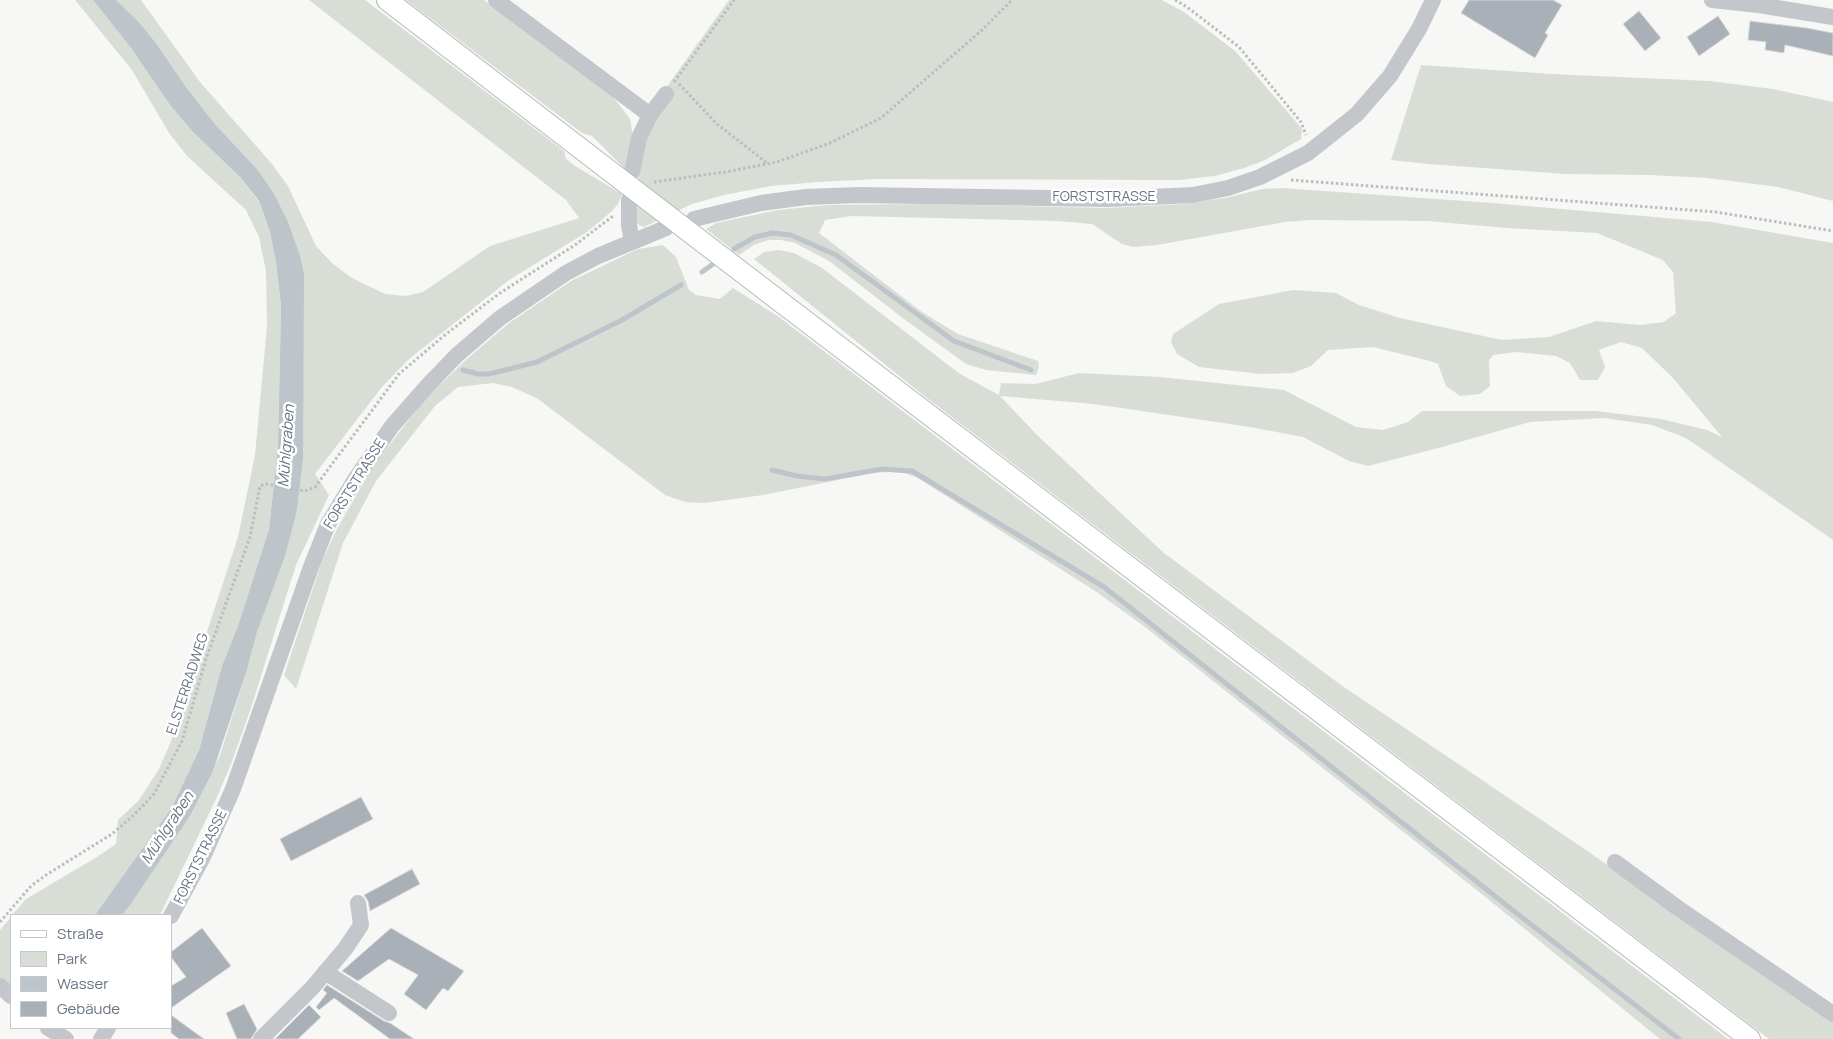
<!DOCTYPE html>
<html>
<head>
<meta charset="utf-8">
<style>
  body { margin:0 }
  #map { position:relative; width:1833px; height:1039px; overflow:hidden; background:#f7f7f5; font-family:Manrope,sans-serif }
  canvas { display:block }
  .legend { position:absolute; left:10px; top:914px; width:162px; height:115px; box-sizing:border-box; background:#fff; border:1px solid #c3c7ce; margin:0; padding:6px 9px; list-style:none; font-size:15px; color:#687484 }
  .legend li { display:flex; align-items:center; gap:10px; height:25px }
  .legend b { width:25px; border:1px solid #c3c7ce }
</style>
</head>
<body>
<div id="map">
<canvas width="1833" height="1039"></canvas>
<ul class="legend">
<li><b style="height:6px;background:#fff"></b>Straße</li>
<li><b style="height:14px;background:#d8ded6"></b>Park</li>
<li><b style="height:14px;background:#bdc5cb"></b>Wasser</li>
<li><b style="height:14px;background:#aab0b7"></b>Gebäude</li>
</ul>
</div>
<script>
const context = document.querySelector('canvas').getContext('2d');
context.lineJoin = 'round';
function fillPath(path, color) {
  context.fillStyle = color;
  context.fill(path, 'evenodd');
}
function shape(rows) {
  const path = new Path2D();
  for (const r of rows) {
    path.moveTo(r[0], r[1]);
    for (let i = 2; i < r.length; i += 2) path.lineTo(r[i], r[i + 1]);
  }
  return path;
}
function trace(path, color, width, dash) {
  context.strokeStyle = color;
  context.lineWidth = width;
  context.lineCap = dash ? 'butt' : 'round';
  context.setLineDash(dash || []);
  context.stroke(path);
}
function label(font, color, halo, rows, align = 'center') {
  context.font = font + ' Manrope,sans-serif';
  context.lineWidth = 5;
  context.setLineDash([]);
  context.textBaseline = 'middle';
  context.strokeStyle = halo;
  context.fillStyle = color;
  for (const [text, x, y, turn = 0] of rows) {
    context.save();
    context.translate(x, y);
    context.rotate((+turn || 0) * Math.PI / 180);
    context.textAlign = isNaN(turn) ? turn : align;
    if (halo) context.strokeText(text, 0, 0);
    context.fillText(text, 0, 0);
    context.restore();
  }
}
const green = shape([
  [75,0,93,0,131,48,170,105,192,131,241,178,259,202,270,232,276,263,281,306,278,446,269,529,238,626,222,666,199,750,172,807,95,915,12,915,26,899,97,857,116,844,118,820,139,800,159,769,172,739,238,537,255,455,267,326,266,271,259,237,246,210,187,156,169,133,132,70],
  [116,0,141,0,200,82,272,164,288,186,316,246,333,264,352,278,385,294,406,296,423,292,490,246,579,218,566,200,309,0,365,0,564,151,566,159,575,166,622,194,618,204,611,212,587,232,509,280,409,359,382,387,315,474,329,495,296,565,250,711,231,764,217,797,160,915,122,915,131,904,190,816,220,755,247,670,257,632,297,510,303,460,303,433,273,192,258,170,214,123,186,87,156,43,138,21],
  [406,0,484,0,611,94,630,119,633,136,626,170,592,136,582,133],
  [729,0,1162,0,1184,12,1235,51,1298,124,1302,129,1301,139,1265,160,1244,168,1215,176,1179,180,878,179,818,182,771,186,724,195,692,204,644,227,639,225,636,222,636,205,640,162,658,99],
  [1421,65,1552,74,1710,81,1773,89,1833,102,1833,201,1778,187,1707,178,1650,175,1565,174,1428,164,1391,160],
  [1282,188,1492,203,1712,222,1833,243,1833,540,1686,438,1652,425,1604,418,1530,422,1442,447,1368,466,1349,461,1303,437,1250,427,1094,404,1000,396,1038,436,1164,553,1341,685,1583,848,1833,1021,1833,1039,1769,1039,923,395,754,259,764,252,779,250,794,253,822,268,960,374,999,395,1001,383,1035,384,1079,373,1160,377,1284,390,1356,427,1383,430,1408,422,1422,411,1596,411,1661,419,1707,430,1722,437,1673,378,1642,348,1621,342,1599,350,1605,367,1598,380,1580,380,1570,363,1556,356,1516,352,1493,355,1489,360,1490,386,1480,394,1460,396,1446,386,1438,364,1430,361,1373,347,1328,350,1311,366,1293,373,1261,374,1199,367,1177,354,1171,342,1173,334,1219,304,1293,290,1336,293,1359,305,1400,318,1502,340,1549,337,1596,321,1640,325,1664,322,1676,313,1673,272,1663,260,1597,233,1507,228,1427,221,1310,220,1285,222,1157,245,1133,247,1122,244,1092,224,1058,221,852,216,825,220,819,233,922,312,958,334,1038,361,1039,367,1036,375,986,370,966,364,908,322,829,261,795,243,781,240,768,240,754,245,739,255,706,229,716,223,778,210,828,205,929,204,1105,208,1184,204,1230,197,1262,189],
  [663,245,676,257,689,290,696,295,720,299,733,288,779,317,1728,1039,1660,1039,1488,899,1145,627,1098,593,918,478,904,473,890,472,873,473,763,495,705,503,685,502,665,495,538,399,512,387,493,383,458,387,435,406,376,481,343,543,296,689,284,675,322,561,337,529,371,469,424,400,468,358,509,323,571,281,638,249],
  [11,917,11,988,0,979,0,930]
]);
const water = shape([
  [93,0,116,0,138,21,156,43,186,87,214,123,258,170,273,192,288,222,300,256,304,274,303,460,297,510,285,556,257,632,247,670,213,771,190,816,131,904,122,915,95,915,172,807,199,750,222,666,238,626,269,529,278,446,281,306,276,263,270,232,259,201,241,178,192,131,170,105,131,48]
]);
const stream = shape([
  [734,249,755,237,772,233,791,235,836,255,954,341,1031,370],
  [702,272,713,264],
  [463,370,478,374,489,374,537,362,622,320,681,285],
  [772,470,797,476,825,479,882,469,912,471,1104,587,1515,912,1679,1039]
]);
const building = shape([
  [1469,0,1553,0,1562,5,1545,33,1548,35,1535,58,1461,13,1469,0],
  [1639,11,1661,38,1645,51,1623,24,1639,11],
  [1718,16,1730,34,1699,56,1687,37,1718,16],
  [1750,21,1807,28,1833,33,1833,56,1785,45,1784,53,1765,50,1766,42,1748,40,1750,21],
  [361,797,373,819,291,861,280,839,361,797],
  [412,869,420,884,370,911,368,901,364,895,412,869],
  [202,928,231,966,171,1008,171,986,186,977,171,957,171,952,202,928],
  [391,928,464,971,448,991,443,988,426,1010,404,994,418,975,389,959,358,981,342,971,391,928],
  [327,985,384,1021,390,1023,414,1039,390,1039,334,998,319,1010,316,1007,327,993,323,990,327,985],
  [244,1004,257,1029,251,1039,237,1039,226,1013,244,1004],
  [309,1005,321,1017,298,1039,275,1039,309,1005],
  [171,1015,204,1039,179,1039,171,1033,171,1015]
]);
const path = shape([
  [1175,0,1187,7,1239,47,1301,122,1306,135],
  [674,82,734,0],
  [679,84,717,124,767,163],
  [1291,180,1716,212,1833,231],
  [654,182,725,172,777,162,830,143,881,118,982,30,1012,0],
  [0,922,31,886,46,875,112,834,134,815,154,794,182,741,206,659,250,537,260,486,266,484,305,491,315,487,399,374,446,334,500,293,575,245,613,216]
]);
const minor = shape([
  [496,0,650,115],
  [1712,0,1759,5,1833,17],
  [632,172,639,138,650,115,666,94],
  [629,200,629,225,632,242],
  [694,219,761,203,806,197,858,195,1108,199,1193,195,1228,188,1260,177,1308,153,1357,114,1390,76,1419,29,1433,0],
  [1615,862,1678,908,1833,1014],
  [171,916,202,859,233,789,311,567,328,524,356,478,392,426,429,384,457,355,500,318,566,273,598,256,666,228],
  [325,972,389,1013],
  [0,986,11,996],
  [48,1028,66,1039],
  [101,1039,108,1028],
  [261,1039,312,988,345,949,361,925,358,903]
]);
const major = shape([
  [387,0,585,152],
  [782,303,1750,1039]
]);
const majorBridge = shape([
  [585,152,782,303]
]);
const streetNames = [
  ["FORSTSTRASSE",1104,197],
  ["FORSTSTRASSE",355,484,-58],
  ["ELSTERRADWEG",188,684,-72],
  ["FORSTSTRASSE",201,857,-64]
];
const waterNames = [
  ["Mühlgraben",287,446,-86],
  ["Mühlgraben",168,828,-57]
];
fillPath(green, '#d8ded6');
fillPath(water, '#bdc5cb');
trace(stream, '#bdc5cb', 5);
fillPath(building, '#aab0b7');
trace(building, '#d9d9d7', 1);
trace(major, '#b6babe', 22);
trace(path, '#bbbdc0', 3, [2.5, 2.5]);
trace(minor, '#c3c6ca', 16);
trace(major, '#fff', 20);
trace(majorBridge, '#b6babe', 22, []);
trace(majorBridge, '#fff', 20);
label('14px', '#687484', '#fff', streetNames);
label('italic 15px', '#64747f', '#fff', waterNames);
</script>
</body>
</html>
